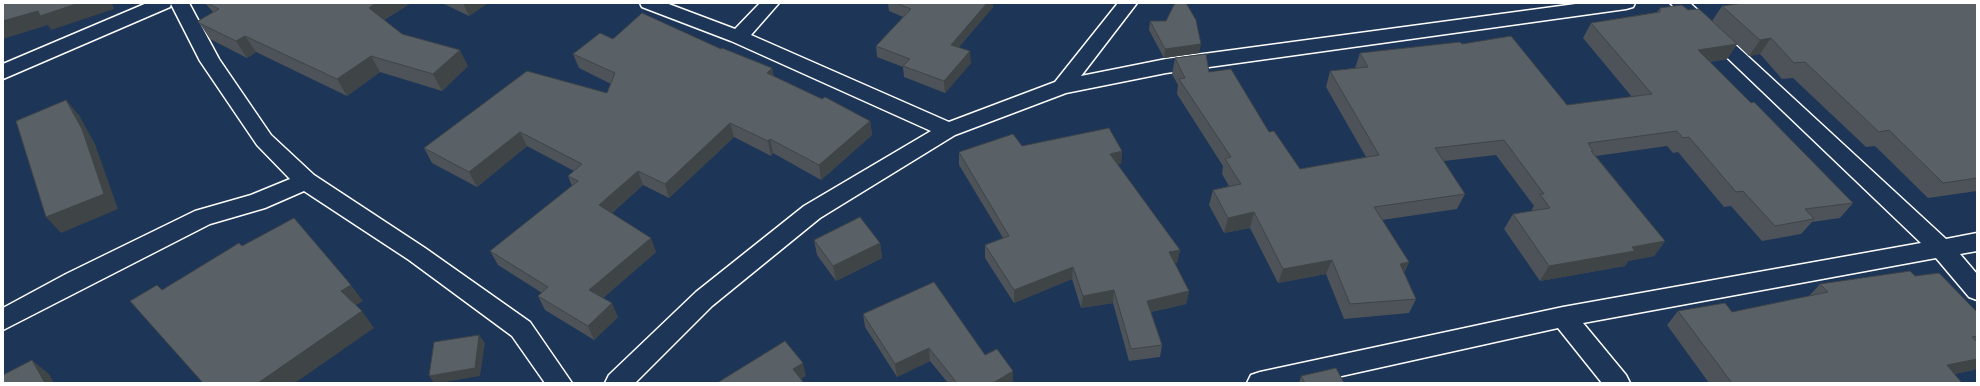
<!DOCTYPE html>
<html>
<head>
<meta charset="utf-8">
<style>
  body { margin:0 }
  #map { position:relative; width:1980px; height:386px; overflow:hidden; background:#1d3557; font-family:"Playpen Sans",sans-serif }
  canvas { display:block }
  .frame { position:absolute; inset:0; border:4px solid #fff; pointer-events:none }
</style>
</head>
<body>
<div id="map">
<canvas width="1980" height="386"></canvas>
<div class="frame"></div>
</div>
<script>
const context = document.querySelector('canvas').getContext('2d');
context.lineJoin = 'round';
function shape(rows) {
  const path = new Path2D();
  for (const r of rows) {
    path.moveTo(r[0], r[1]);
    for (let i = 2; i < r.length; i += 2) path.lineTo(r[i], r[i + 1]);
  }
  return path;
}
function trace(path, color, width, dash) {
  context.strokeStyle = color;
  context.lineWidth = width;
  context.lineCap = dash ? 'butt' : 'round';
  context.setLineDash(dash || []);
  context.stroke(path);
}
function fillPath(path, color) {
  context.fillStyle = color;
  context.fill(path, 'evenodd');
}
const street = shape([
  [147,3,189,3,219,59,271,135,314,175,425,248,530,322,572,383,545,383,512,336,409,260,304,191,265,208,210,224,3,330,3,308,66,274,195,211,251,195,290,179,257,145,200,61,171,4,170,7,3,79,3,64,147,3],
  [640,3,666,3,735,29,760,3,779,3,751,35,949,122,1055,82,1118,3,1137,3,1081,76,1166,59,1583,3,1635,3,1633,7,1626,9,1166,73,1066,93,955,135,820,218,712,306,635,383,605,383,609,375,696,292,804,206,931,131,731,41,642,7,640,3],
  [1670,3,1690,3,1946,239,1977,233,1977,251,1960,254,1977,274,1977,300,1969,297,1936,258,1583,323,1626,375,1630,383,1602,383,1558,328,1310,383,1247,383,1251,375,1260,372,1563,307,1921,243,1670,3]
]);
const wall = shape([
  [205,3,411,3,384,20,402,34,468,66,442,91,380,72,347,96,256,52,247,58,210,39,198,21,213,12],
  [442,3,488,3,469,16],
  [888,3,993,3,993,7,959,47,971,63,945,93,904,77,903,67,877,57,876,46,903,17,889,11],
  [1977,3,1977,191,1928,198,1875,146,1866,147,1793,78,1782,79,1760,54,1749,56,1737,44,1727,59,1710,62,1853,203,1840,218,1812,222,1801,234,1762,241,1731,206,1724,207,1678,152,1673,153,1667,146,1596,156,1665,241,1654,256,1628,261,1625,266,1540,281,1504,229,1513,214,1533,211,1532,209,1534,206,1496,155,1444,161,1465,194,1457,209,1382,220,1409,262,1404,273,1416,299,1409,313,1344,319,1326,274,1278,283,1250,228,1224,233,1209,205,1213,190,1229,186,1222,174,1223,166,1177,94,1178,85,1172,74,1175,58,1209,72,1269,132,1300,169,1366,157,1326,87,1330,71,1355,68,1360,53,1462,44,1567,105,1632,97,1583,38,1591,23,1657,12,1660,8,1688,10,1712,21,1722,6],
  [1150,21,1166,21,1199,53,1164,58,1149,30],
  [613,39,721,49,772,68,774,77,870,121,872,135,821,180,773,153,771,156,734,137,669,198,643,185,612,213,656,252,603,298,618,317,594,340,545,310,538,296,542,293,498,265,490,251,572,186,568,176,574,171,527,146,477,187,432,163,424,148,607,93,611,84,579,68,573,54],
  [1022,146,1122,151,1121,164,1117,164,1180,250,1177,263,1175,263,1189,291,1186,304,1151,312,1162,345,1160,357,1129,361,1113,303,1081,308,1072,279,1014,303,985,258,985,245,1003,238,959,165,959,152],
  [814,240,880,243,882,258,836,281,817,255],
  [1915,276,1977,312,1977,367,1974,370,1954,374,1962,383,1709,383,1667,325,1678,311,1732,312,1809,296,1820,284],
  [863,314,985,355,1013,371,1013,383,948,383,930,361,897,377,865,327],
  [1301,376,1344,383,1299,383]
]);
const shadedWall = shape([
  [79,3,112,3,114,9,51,30,48,25,3,39,3,21,38,11],
  [376,3,411,3,377,24,369,8],
  [463,3,488,3,469,16],
  [987,3,993,3,993,7,951,56,951,45],
  [245,36,256,52,247,58,236,41],
  [1771,38,1760,54,1749,56,1760,40],
  [1201,44,1199,53,1164,58,1165,49],
  [1737,44,1727,59,1689,65,1698,50],
  [460,50,468,66,442,91,433,74],
  [970,51,971,63,945,93,944,81],
  [371,56,380,72,347,96,337,79],
  [772,68,775,83,767,73],
  [66,100,79,115,95,144,118,209,61,233,46,217],
  [870,121,872,135,821,180,819,165],
  [730,123,734,137,669,198,665,184],
  [520,132,527,146,477,187,469,172],
  [770,139,773,153,771,156,768,141],
  [1122,151,1121,164,1108,167,1110,154],
  [638,171,643,185,605,219,599,205],
  [1254,212,1250,228,1224,233,1228,218],
  [651,238,656,252,596,304,589,290],
  [1665,241,1654,256,1628,261,1625,266,1540,281,1549,266,1632,247],
  [880,243,882,258,836,281,833,266],
  [1180,250,1177,263,1166,265,1169,252],
  [1332,260,1326,274,1278,283,1283,269],
  [1409,262,1402,277,1400,264],
  [1073,267,1072,279,1014,303,1014,290],
  [351,285,363,301,353,307,341,291],
  [1114,290,1113,303,1081,308,1083,296],
  [1189,291,1186,304,1145,313,1147,301],
  [612,303,618,317,594,340,588,326],
  [362,311,374,328,295,383,258,383],
  [479,335,485,343,480,376,440,383,434,383,429,376],
  [929,348,930,361,897,377,895,364],
  [1977,359,1977,367,1974,370,1931,379,1947,365],
  [32,360,49,374,54,383,45,383],
  [803,363,806,376,796,382,793,369],
  [1013,371,1013,383,993,383]
]);
const building = shape([
  [3,3,79,3,40,16,38,11,3,21,3,3],
  [207,3,376,3,369,8,402,34,460,50,433,74,371,56,337,79,245,36,236,41,199,23,198,21,219,9,207,3],
  [896,3,987,3,951,45,970,51,944,81,903,66,910,59,876,46,911,9,896,3],
  [1175,3,1186,3,1196,20,1201,44,1165,49,1150,21,1166,21,1175,3],
  [1744,3,1977,3,1977,178,1943,183,1889,130,1879,132,1805,62,1794,63,1771,38,1760,40,1722,6,1744,3],
  [1682,5,1688,10,1699,9,1737,44,1698,50,1751,103,1754,102,1853,203,1805,209,1814,219,1775,226,1743,191,1736,192,1689,137,1683,138,1677,131,1588,143,1593,151,1591,151,1665,241,1632,247,1635,251,1549,266,1513,214,1550,208,1540,194,1544,194,1504,140,1435,148,1465,194,1374,207,1409,262,1400,264,1416,299,1350,304,1332,260,1283,269,1254,212,1228,218,1213,190,1241,184,1225,159,1231,157,1179,79,1185,78,1175,58,1206,54,1209,72,1231,69,1269,132,1274,131,1300,169,1379,155,1330,71,1368,67,1360,53,1460,42,1462,44,1511,36,1567,105,1652,94,1591,23,1660,12,1660,8,1682,5],
  [642,13,721,49,722,48,772,68,767,73,822,99,825,97,870,121,819,165,770,139,768,141,730,123,665,184,638,171,599,205,651,238,589,290,612,303,588,326,538,296,548,287,490,251,578,181,568,176,582,164,520,132,469,172,424,148,527,71,607,93,615,73,573,54,600,33,613,39,642,13],
  [66,100,82,129,104,194,46,217,16,121,66,100],
  [1109,128,1122,151,1110,154,1180,250,1169,252,1189,291,1147,301,1162,345,1131,349,1114,290,1083,296,1073,267,1014,290,985,245,1009,236,959,152,1013,134,1022,146,1109,128],
  [860,217,880,243,833,266,814,240,860,217],
  [294,218,351,285,341,291,362,311,258,383,203,383,130,301,157,285,162,290,239,243,242,246,294,218],
  [1910,271,1915,276,1939,273,1977,312,1977,336,1972,337,1977,342,1977,359,1947,365,1962,383,1732,383,1678,311,1725,303,1732,312,1828,292,1820,284,1910,271],
  [934,282,985,355,997,349,1013,371,993,383,957,383,929,348,895,364,863,314,934,282],
  [479,335,475,368,429,376,434,342,479,335],
  [785,341,803,363,793,369,804,383,717,383,785,341],
  [32,360,45,383,3,383,3,375,32,360],
  [1336,368,1344,383,1305,383,1301,376,1336,368]
]);
trace(street, '#fff', 3);
fillPath(street, '#1d3557');
fillPath(wall, '#4d5358');
fillPath(shadedWall, '#3f4447');
fillPath(building, '#5a6166');
trace(building, '#3f4447', 1);
</script>
</body>
</html>
